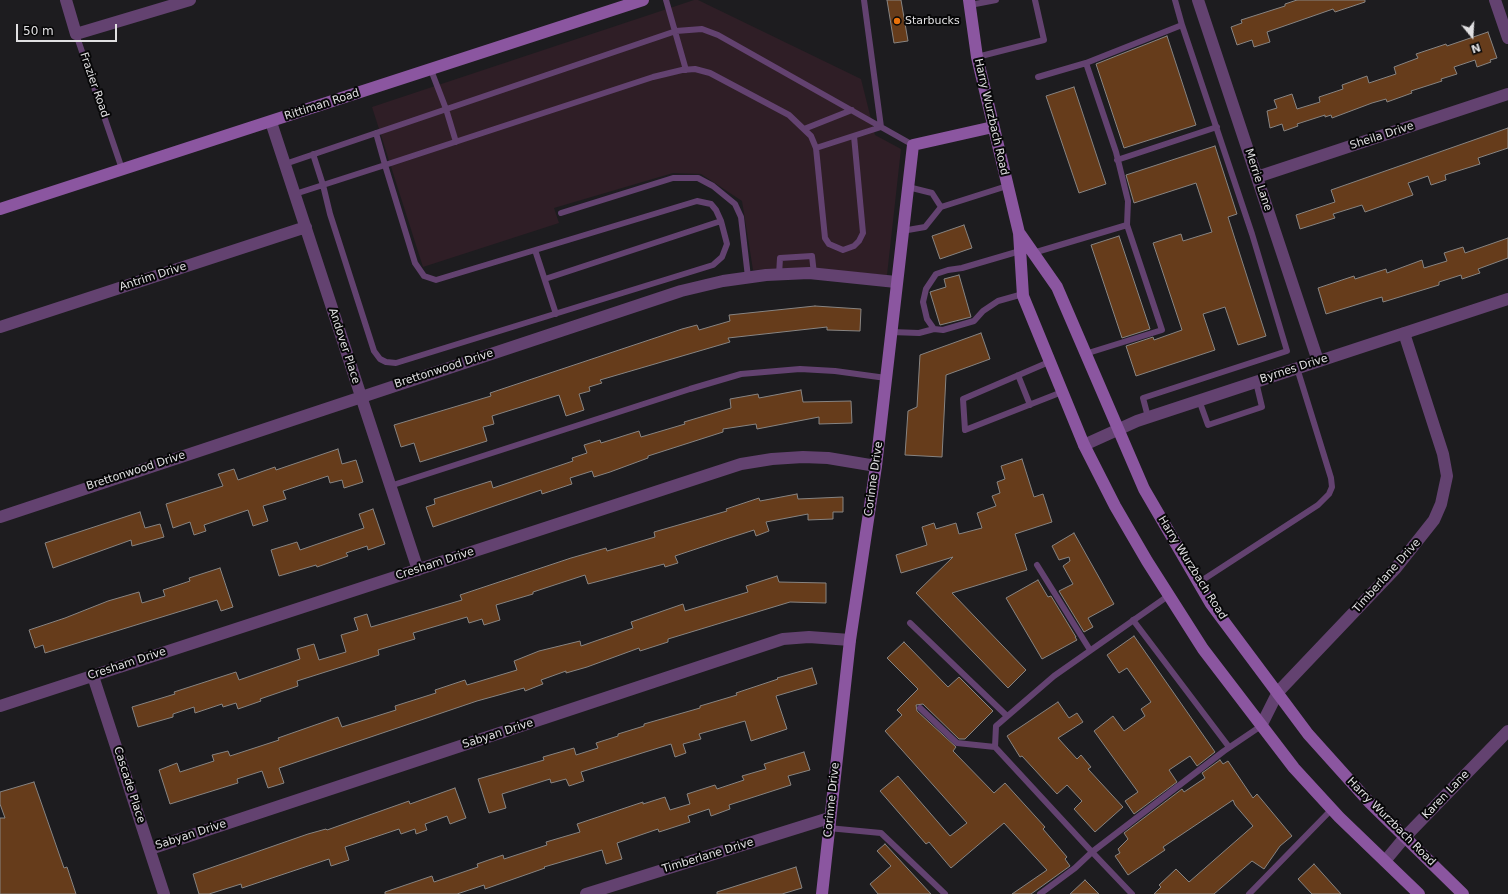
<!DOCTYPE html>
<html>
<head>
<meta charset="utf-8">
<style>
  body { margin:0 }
  #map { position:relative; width:1508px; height:894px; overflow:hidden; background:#1d1c1f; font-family:"DejaVu Sans",sans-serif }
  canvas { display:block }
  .north { position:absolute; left:1452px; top:16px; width:40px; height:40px; -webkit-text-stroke:3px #070708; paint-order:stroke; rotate:162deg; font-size:11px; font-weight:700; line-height:16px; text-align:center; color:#e1e0e2 }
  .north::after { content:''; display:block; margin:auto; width:14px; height:18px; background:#e1e0e2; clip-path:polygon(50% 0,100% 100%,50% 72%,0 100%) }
  .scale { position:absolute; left:16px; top:24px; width:101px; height:18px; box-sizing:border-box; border:2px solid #e1e0e2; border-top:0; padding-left:5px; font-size:12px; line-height:14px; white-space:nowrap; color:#e1e0e2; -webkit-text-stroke:3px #070708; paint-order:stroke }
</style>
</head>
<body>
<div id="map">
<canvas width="1508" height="894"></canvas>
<div class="north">N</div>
<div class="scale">50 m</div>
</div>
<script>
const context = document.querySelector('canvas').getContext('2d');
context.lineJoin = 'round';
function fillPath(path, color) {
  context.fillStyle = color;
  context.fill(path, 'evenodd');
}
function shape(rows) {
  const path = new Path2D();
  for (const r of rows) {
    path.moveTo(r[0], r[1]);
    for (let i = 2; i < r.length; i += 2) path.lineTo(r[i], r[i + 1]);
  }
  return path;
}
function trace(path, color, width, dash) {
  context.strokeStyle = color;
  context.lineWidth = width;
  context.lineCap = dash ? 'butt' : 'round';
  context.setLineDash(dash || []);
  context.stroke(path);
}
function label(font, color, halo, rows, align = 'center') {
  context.font = font + ' "DejaVu Sans",sans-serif';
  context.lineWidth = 4;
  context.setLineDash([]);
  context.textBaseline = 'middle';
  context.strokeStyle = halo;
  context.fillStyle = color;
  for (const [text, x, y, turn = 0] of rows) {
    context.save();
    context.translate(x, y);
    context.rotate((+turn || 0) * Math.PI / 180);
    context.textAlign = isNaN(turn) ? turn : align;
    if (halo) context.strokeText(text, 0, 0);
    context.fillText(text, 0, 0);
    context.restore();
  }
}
const commercial = shape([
  [694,0,698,0,861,79,875,135,901,149,887,275,799,268,753,270,742,201,701,174,673,173,554,208,559,223,423,267,372,107]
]);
const building = shape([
  [887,0,901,0,908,41,894,43,887,0],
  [1297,0,1365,0,1365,2,1335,12,1333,9,1267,32,1270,42,1254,47,1252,40,1237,45,1231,27,1242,23,1241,20,1285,6,1285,4,1297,0],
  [1488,32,1497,58,1490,60,1491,62,1477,67,1475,60,1454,67,1457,74,1441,79,1442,81,1411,91,1412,93,1387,102,1386,99,1372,103,1332,118,1331,115,1325,117,1325,115,1297,124,1298,126,1284,131,1282,124,1270,128,1267,111,1277,108,1274,100,1292,94,1297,109,1320,102,1319,97,1343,89,1342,85,1367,76,1369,83,1396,74,1394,67,1418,58,1416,54,1446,44,1447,46,1488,32],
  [1167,36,1196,125,1124,148,1096,64,1167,36],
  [1074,87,1106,184,1079,193,1046,96,1074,87],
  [1508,128,1508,148,1478,158,1480,164,1445,175,1446,180,1431,185,1428,176,1408,183,1413,195,1365,212,1362,205,1333,214,1335,218,1300,229,1296,215,1335,202,1331,190,1508,128],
  [1215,146,1237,214,1228,217,1266,336,1238,345,1225,307,1203,314,1215,350,1136,376,1126,346,1153,337,1154,340,1182,330,1153,243,1181,234,1183,241,1212,232,1196,183,1134,203,1126,175,1215,146],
  [964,225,972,248,940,259,932,236,964,225],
  [1119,236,1150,329,1122,338,1091,245,1119,236],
  [1508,238,1508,258,1478,269,1480,273,1462,279,1461,275,1439,282,1439,285,1383,302,1382,297,1375,299,1326,314,1318,288,1354,276,1355,279,1386,269,1387,273,1422,260,1424,268,1447,261,1444,253,1463,247,1465,253,1508,238],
  [959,275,971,317,940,325,930,292,946,287,944,279,959,275],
  [815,306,861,309,860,331,827,330,827,327,728,338,730,342,600,380,602,383,589,387,590,391,579,394,584,410,566,416,559,395,492,416,494,424,483,427,487,441,420,462,414,443,401,447,394,425,491,396,490,393,682,329,697,325,699,330,730,321,729,315,815,306],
  [981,333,990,359,946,375,942,457,905,455,908,411,917,407,920,355,981,333],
  [801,390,803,402,851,401,852,423,819,424,819,417,757,429,756,424,723,429,723,432,648,456,648,458,610,472,594,477,592,471,570,478,572,484,542,494,541,490,433,527,426,507,435,504,434,499,491,481,493,488,573,461,572,458,587,453,584,445,600,440,601,443,639,431,641,437,685,424,684,422,731,408,730,399,758,394,759,398,801,390],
  [338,449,342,464,356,460,363,482,344,488,342,480,330,483,328,476,283,491,286,499,263,506,268,521,253,526,248,510,204,525,206,531,194,535,190,522,173,528,166,504,223,486,218,474,234,469,238,480,275,467,276,470,338,449],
  [1022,459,1034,497,1043,494,1052,522,1015,534,1027,570,952,593,1026,670,1008,688,916,593,953,557,901,573,896,555,927,545,922,527,934,523,936,529,956,523,959,534,982,528,977,513,996,506,992,496,1000,493,997,482,1005,479,1001,466,1022,459],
  [797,494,798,499,843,497,843,512,833,512,833,519,808,520,808,514,766,522,769,531,756,536,754,530,726,539,675,556,678,563,665,567,664,564,588,584,585,575,533,592,533,594,496,605,500,620,484,625,482,619,469,623,467,617,413,633,415,639,378,650,379,655,297,681,298,686,260,699,261,701,238,709,236,703,223,707,222,704,195,713,194,707,173,714,173,717,138,727,132,707,175,694,174,692,236,672,239,680,300,659,297,649,314,644,319,660,346,652,341,635,358,630,354,618,367,614,371,627,462,600,460,595,571,558,606,548,607,551,655,537,654,532,727,511,726,509,759,498,760,501,797,494],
  [373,509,385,544,368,550,367,546,346,553,348,556,317,567,316,565,279,576,271,550,297,542,300,550,364,528,359,514,373,509],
  [140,512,145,528,160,524,164,537,132,546,131,540,53,568,45,543,140,512],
  [1074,533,1114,604,1088,618,1093,627,1084,632,1059,591,1073,584,1063,566,1070,561,1069,557,1059,560,1052,546,1074,533],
  [220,568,233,607,221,611,217,600,45,653,43,645,35,648,29,630,65,618,108,601,139,592,142,603,165,596,163,590,190,581,189,578,220,568],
  [777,576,779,582,826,583,826,603,790,602,668,639,668,642,640,651,639,648,587,667,566,673,566,671,541,680,543,684,525,691,524,688,477,701,279,768,284,783,268,788,262,771,237,779,238,783,170,804,159,770,177,763,180,772,214,761,212,755,228,751,230,756,279,740,278,738,338,717,342,727,396,710,395,706,436,693,435,690,465,680,467,685,517,670,514,661,539,651,580,641,581,646,633,628,631,622,683,604,685,611,748,592,746,586,777,576],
  [1038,580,1048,597,1051,596,1076,637,1075,637,1077,640,1042,659,1006,598,1038,580],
  [1134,636,1215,752,1197,766,1190,756,1169,770,1177,782,1134,814,1125,801,1138,792,1094,731,1113,716,1124,731,1145,716,1141,709,1151,702,1127,668,1119,673,1107,655,1134,636],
  [904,642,948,687,959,677,993,711,965,739,959,739,923,704,916,705,917,711,956,747,953,751,994,793,1005,783,1045,827,1043,829,1067,857,1065,859,1070,866,1031,894,1012,894,1047,870,1004,823,951,868,929,842,926,844,880,791,898,776,950,836,967,823,885,731,902,715,897,710,918,689,887,658,904,642],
  [812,668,817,684,776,696,787,729,751,741,745,721,699,734,701,739,683,744,686,753,675,757,671,744,581,772,584,781,569,786,566,779,551,783,550,779,502,794,506,808,489,813,478,779,544,760,543,757,574,748,576,755,598,748,596,743,618,736,618,734,644,726,644,724,700,708,700,706,737,695,736,693,778,679,777,678,812,668],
  [1058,702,1069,718,1077,713,1083,722,1058,738,1077,759,1081,755,1091,767,1088,769,1123,807,1095,832,1074,809,1082,801,1067,785,1057,794,1022,756,1020,757,1007,736,1058,702],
  [804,752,810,770,788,776,791,785,729,805,730,809,711,816,709,809,688,816,690,822,659,832,658,829,617,843,622,859,606,864,602,850,544,867,545,868,485,889,484,885,457,894,385,894,385,892,432,876,434,882,478,867,477,864,503,855,504,859,547,845,546,842,580,832,577,824,643,802,643,804,665,797,670,810,690,804,687,794,715,785,717,789,744,780,742,776,766,769,764,764,804,752],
  [1220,760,1223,764,1228,761,1253,798,1257,794,1292,836,1280,846,1264,869,1252,861,1214,894,1154,894,1161,887,1159,885,1176,869,1189,882,1253,826,1235,805,1233,800,1163,847,1165,850,1128,875,1115,856,1120,853,1118,849,1128,839,1124,833,1182,789,1184,792,1205,778,1202,773,1220,760],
  [34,782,64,868,67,867,76,894,0,894,0,818,5,818,0,804,0,792,34,782],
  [455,788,466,818,450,824,447,816,425,824,427,830,416,834,415,829,401,834,399,829,345,847,349,860,331,866,329,859,242,888,241,884,209,894,199,894,193,874,308,834,326,829,327,830,409,801,410,804,455,788],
  [885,844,931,894,878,894,870,884,891,866,877,851,885,844],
  [1314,864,1341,894,1312,894,1298,879,1314,864],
  [796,867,802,888,782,894,717,894,717,892,796,867],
  [1085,880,1099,894,1070,894,1085,880]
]);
const lane = shape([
  [666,0,686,70],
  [970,5,996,0],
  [76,34,122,169],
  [977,57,1044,40,1035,0],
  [1086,63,1116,152,1128,201,1127,225],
  [431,70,446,109,456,142],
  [1038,77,1086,63,1182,25,1175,0],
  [804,129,852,110],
  [376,133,385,165,653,77,682,70,695,69,710,73,789,115,811,136,816,148,881,127,864,0],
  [816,148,825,238,829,244,843,250,854,246,859,241,863,233,854,136],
  [1117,160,1217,127],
  [285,164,676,31,702,29,718,35,913,145],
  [295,194,323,185,385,165,415,263,424,276,436,280,697,201,711,204,716,210,721,221,727,244,722,257,713,265,396,363,386,362,380,359,374,351,330,214,323,185,313,154],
  [941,207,1007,186],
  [561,213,673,178,698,178,713,186,735,204,741,217,748,277],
  [902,231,925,227,941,207,932,193,908,187],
  [535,250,556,314],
  [1020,251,962,268,948,270,936,274,926,289,923,302,927,319,934,329,943,330,974,321,983,311,998,301,1023,294],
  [1033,253,1127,225,1162,330,1085,354],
  [779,275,780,258,812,256,814,274],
  [545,279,721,221],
  [891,332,919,333,934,329],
  [1049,362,963,399,965,430,1062,392],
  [1018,375,1030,405],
  [1199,400,1208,425,1262,407,1256,382],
  [1148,417,1143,398,1287,351,1252,234,1182,25],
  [390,486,690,389,741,374,800,369,835,371,886,378],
  [1037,565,1090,650],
  [1198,583,1318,505,1329,494,1332,487,1331,478,1297,368],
  [1133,620,1229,747],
  [910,623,1007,716],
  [920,708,957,743,995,747,1092,852,1075,868,1040,894],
  [995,747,996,726,1054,676,1168,596],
  [828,828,881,833,945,894],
  [1132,894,1092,852,1224,751,1261,726],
  [1249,894,1332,809]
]);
const street = shape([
  [66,0,76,34,190,0],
  [1198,0,1318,361],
  [1495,0,1508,38],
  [271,122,418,570],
  [1257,177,1508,94],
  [0,327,306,227],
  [1084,445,1137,421,1508,299],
  [0,517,681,291,723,281,766,275,809,273,896,282],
  [93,676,164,894],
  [0,706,741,464,772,459,803,457,828,458,876,466],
  [1261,726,1278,692,1396,568,1434,520,1441,504,1447,476,1443,454,1404,333],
  [150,849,783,639,809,637,850,640],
  [1385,861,1405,837,1508,731],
  [586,894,829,818]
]);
const secondary = shape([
  [969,0,977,57,1019,233,1023,296,1084,445,1115,506,1147,561,1203,649,1294,768,1339,817,1419,894],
  [0,209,643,0],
  [1020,234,1057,287,1144,489,1211,604,1308,734,1370,803,1463,894],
  [822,894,850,640,876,466,913,145,993,127]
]);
const markers = [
  [897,21,4,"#e8710a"]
];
const poiNames = [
  ["Starbucks",905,21]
];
const streetNames = [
  ["Frazier Road",94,85,71],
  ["Rittiman Road",322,105,-18],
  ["Harry Wurzbach Road",991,117,77],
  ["Sheila Drive",1382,136,-18],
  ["Merrie Lane",1258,180,72],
  ["Antrim Drive",153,277,-18],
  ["Andover Place",344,346,72],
  ["Brettonwood Drive",444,369,-18],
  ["Byrnes Drive",1294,369,-18],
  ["Brettonwood Drive",136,471,-18],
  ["Corinne Drive",874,479,-82],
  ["Cresham Drive",435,564,-18],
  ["Harry Wurzbach Road",1192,568,58],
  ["Timberlane Drive",1387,576,-48],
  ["Cresham Drive",127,664,-18],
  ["Sabyan Drive",498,734,-18],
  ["Cascade Place",129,785,72],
  ["Karen Lane",1446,795,-46],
  ["Corinne Drive",832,800,-84],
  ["Harry Wurzbach Road",1391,822,45],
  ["Sabyan Drive",191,835,-18],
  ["Timberlane Drive",708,856,-17]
];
fillPath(commercial, '#2f1e26');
fillPath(building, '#663c1b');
trace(building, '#878482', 1);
trace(lane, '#634270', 6);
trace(street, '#634270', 12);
trace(secondary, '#8b56a0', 12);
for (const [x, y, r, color] of markers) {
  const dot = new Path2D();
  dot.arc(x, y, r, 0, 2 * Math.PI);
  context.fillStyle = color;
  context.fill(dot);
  trace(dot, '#070708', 1.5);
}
label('11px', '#e1e0e2', '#070708', poiNames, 'left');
label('11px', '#e1e0e2', '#070708', streetNames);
</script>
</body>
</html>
